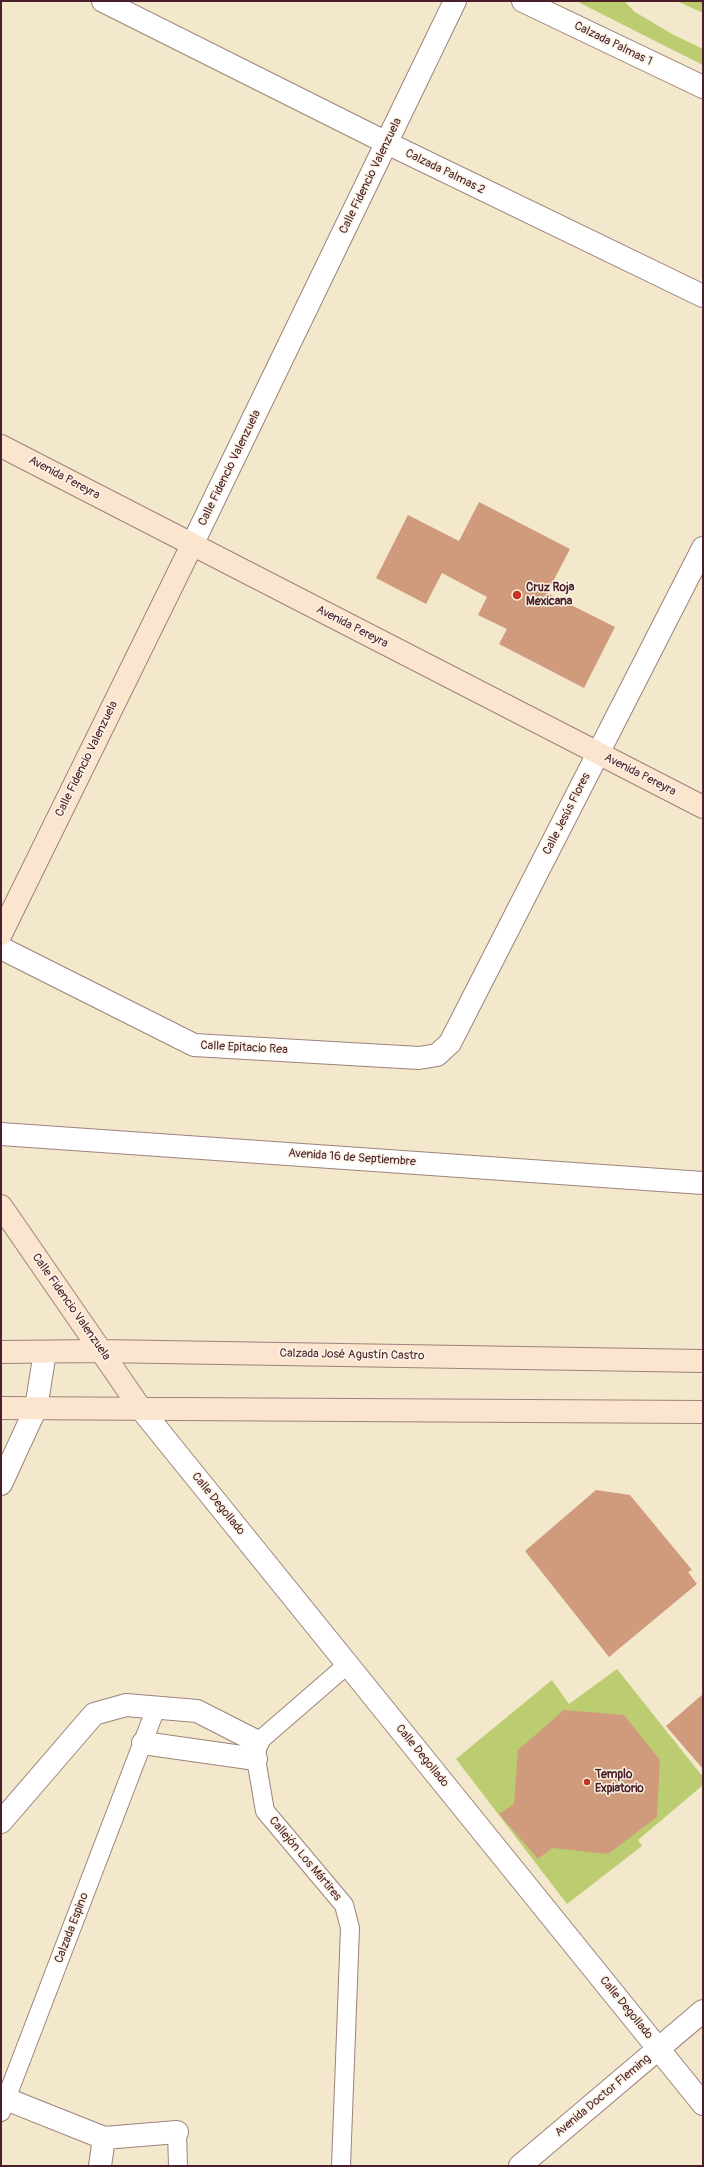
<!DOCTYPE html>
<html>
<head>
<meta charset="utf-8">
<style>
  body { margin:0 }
  #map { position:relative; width:704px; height:2167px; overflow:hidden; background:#f3e7cc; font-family:Pangolin,sans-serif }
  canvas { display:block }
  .frame { position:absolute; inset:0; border:2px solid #4a1f2b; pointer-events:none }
</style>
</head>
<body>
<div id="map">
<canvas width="704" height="2167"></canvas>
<div class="frame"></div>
</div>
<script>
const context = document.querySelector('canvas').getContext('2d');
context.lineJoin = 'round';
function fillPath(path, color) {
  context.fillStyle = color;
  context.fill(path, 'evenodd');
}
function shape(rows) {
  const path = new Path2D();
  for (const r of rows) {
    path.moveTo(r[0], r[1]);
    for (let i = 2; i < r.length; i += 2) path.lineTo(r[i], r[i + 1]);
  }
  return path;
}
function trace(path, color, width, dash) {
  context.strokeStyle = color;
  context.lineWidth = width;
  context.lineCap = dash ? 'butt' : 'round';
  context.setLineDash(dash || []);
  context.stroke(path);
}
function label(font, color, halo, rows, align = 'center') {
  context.font = font + ' Pangolin,sans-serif';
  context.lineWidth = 3;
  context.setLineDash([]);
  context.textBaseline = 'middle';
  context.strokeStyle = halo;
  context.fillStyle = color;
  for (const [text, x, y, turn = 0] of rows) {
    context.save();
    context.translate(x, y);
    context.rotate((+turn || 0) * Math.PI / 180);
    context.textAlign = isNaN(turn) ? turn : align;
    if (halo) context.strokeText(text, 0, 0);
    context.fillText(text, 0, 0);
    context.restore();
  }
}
const green = shape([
  [576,1,624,1,635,12,672,34,703,49,703,65],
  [678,1,703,1,703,13,679,2],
  [617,1669,703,1777,703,1785,638,1840,642,1846,567,1904,456,1759,552,1680,569,1704]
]);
const building = shape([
  [479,502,570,549,547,593,615,627,584,688,499,644,507,629,478,615,487,597,442,573,426,604,376,578,408,515,459,541],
  [596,1490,630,1495,692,1570,688,1572,697,1584,609,1657,525,1551],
  [703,1694,703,1769,666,1726],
  [564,1710,624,1715,660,1760,657,1817,608,1854,552,1848,538,1859,499,1814,514,1804,518,1750]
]);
const lane = shape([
  [1,2112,156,1708],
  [177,2132,178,2166],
  [341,2166,350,1928,344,1905,265,1811,256,1759,258,1742,348,1664]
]);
const street = shape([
  [103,1,387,143,703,296],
  [523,1,703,87],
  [192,545,455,1],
  [1,948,194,1045,419,1058,437,1055,450,1043,703,548],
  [1,1134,703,1183],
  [141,1409,703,2104],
  [1,1484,36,1408,45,1352],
  [143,1743,256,1759],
  [1,1822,94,1714,126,1705,197,1711,258,1742],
  [1,2097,104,2138,177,2132],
  [100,2166,104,2138],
  [520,2166,703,2011]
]);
const secondary = shape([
  [1,446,703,807],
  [1,934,192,545],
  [1,1206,141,1409],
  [1,1352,101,1351,703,1361],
  [1,1408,703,1412]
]);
const markers = [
  [517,595,5,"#c8321e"],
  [587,1782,4,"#c8321e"]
];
const streetNames = [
  ["Calzada Palmas 1",613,44,26],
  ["Calzada Palmas 2",445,172,26],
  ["Calle Fidencio Valenzuela",371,176,-64],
  ["Calle Fidencio Valenzuela",230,468,-64],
  ["Avenida Pereyra",64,478,28],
  ["Avenida Pereyra",352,627,27],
  ["Calle Fidencio Valenzuela",87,759,-64],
  ["Avenida Pereyra",640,775,27],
  ["Calle Jesús Flores",567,814,-63],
  ["Calle Epitacio Rea",244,1048,3],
  ["Avenida 16 de Septiembre",352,1158,4],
  ["Calle Fidencio Valenzuela",71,1307,55],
  ["Calzada José Agustín Castro",352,1355,1],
  ["Calle Degollado",218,1504,51],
  ["Calle Degollado",422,1756,51],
  ["Callejón Los Mártires",305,1859,50],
  ["Calzada Espino",72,1928,-69],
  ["Calle Degollado",626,2008,51],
  ["Avenida Doctor Fleming",603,2096,-40]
];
const poiNames = [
  ["Cruz Roja",526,588],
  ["Mexicana",526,602],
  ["Templo",595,1775],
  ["Expiatorio",595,1789]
];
fillPath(green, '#bbcd70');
fillPath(building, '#cf9b7c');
trace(lane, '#9e837c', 20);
trace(street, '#9e837c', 24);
trace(secondary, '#9e837c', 24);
trace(lane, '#fff', 18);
trace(street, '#fff', 22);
trace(secondary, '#fbe5cf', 22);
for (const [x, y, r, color] of markers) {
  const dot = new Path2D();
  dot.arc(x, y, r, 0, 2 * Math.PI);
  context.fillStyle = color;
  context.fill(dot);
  trace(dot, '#fcf5e5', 1.5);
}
label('12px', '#4a1f2b', '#fcf5e5', streetNames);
label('bold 12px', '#4a1f2b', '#fcf5e5', poiNames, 'left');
</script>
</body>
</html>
